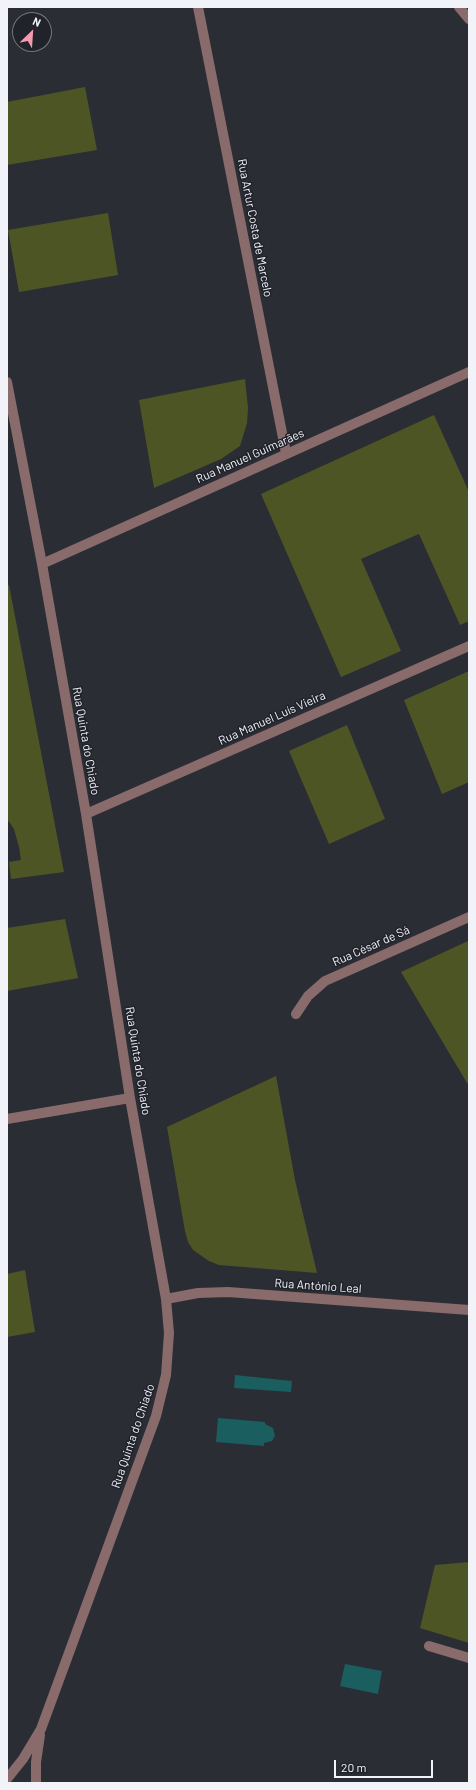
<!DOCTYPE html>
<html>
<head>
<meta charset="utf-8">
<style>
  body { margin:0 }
  #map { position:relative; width:476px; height:1790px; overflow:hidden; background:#2b2d35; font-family:Barlow,sans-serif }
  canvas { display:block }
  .frame { position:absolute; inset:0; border:8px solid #f2f3f9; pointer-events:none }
  .north { position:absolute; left:12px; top:12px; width:40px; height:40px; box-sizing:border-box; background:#21232b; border:1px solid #75767d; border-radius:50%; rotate:25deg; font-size:11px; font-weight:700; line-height:16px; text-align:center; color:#f2f3f9 }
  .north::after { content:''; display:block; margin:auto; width:14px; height:18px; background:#f29aae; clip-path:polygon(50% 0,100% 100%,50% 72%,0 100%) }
  .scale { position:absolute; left:334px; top:1760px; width:99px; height:18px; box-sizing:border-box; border:2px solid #f2f3f9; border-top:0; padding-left:5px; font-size:12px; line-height:14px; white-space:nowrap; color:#f2f3f9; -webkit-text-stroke:3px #21232b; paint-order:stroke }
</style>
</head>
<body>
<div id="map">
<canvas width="476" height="1790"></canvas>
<div class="frame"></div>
<div class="north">N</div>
<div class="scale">20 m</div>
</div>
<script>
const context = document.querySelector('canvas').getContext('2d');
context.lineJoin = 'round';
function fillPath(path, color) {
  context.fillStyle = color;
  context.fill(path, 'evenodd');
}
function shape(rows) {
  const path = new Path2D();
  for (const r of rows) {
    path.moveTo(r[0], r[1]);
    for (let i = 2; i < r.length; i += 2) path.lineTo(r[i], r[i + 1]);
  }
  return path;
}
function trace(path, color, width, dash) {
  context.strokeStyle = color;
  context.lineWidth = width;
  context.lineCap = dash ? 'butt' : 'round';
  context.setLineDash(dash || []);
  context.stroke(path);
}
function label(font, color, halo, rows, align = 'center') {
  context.font = font + ' Barlow,sans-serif';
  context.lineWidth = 3;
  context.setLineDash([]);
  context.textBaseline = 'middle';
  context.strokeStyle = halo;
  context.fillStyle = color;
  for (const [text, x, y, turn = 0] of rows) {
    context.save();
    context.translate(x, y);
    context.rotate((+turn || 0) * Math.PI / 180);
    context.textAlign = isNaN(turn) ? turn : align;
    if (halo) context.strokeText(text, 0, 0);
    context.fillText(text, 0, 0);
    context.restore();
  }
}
const green = shape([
  [85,87,97,150,7,165,7,102],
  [108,213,118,275,19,292,8,230],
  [245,379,248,408,247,423,240,446,221,459,154,488,139,400],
  [434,415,469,492,469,621,460,625,419,534,361,559,401,651,341,677,261,494],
  [9,585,64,872,11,879,9,862,21,860,19,847,14,829,7,819,7,586],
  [469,671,469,782,442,794,404,700],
  [347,725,385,819,329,844,289,751],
  [65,919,78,978,7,991,7,928],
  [468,941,469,1083,467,1083,401,972],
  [276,1076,295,1180,317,1273,219,1265,209,1261,193,1250,188,1242,185,1231,167,1127],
  [25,1270,35,1332,7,1337,7,1274],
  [469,1562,469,1643,420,1628,435,1565]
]);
const water = shape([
  [235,1375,292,1381,291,1392,234,1388],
  [218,1418,265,1422,265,1424,273,1428,275,1436,272,1441,264,1443,264,1446,216,1442],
  [345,1664,382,1671,378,1694,340,1686]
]);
const street = shape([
  [198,7,286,453],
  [459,7,469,19],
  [7,382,42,564,86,814,130,1098,166,1299,169,1333,166,1375,156,1416,41,1729,23,1759,7,1779],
  [42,564,469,372],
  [86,814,469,646],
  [296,1014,308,996,325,981,469,917],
  [7,1119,130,1098],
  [166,1299,198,1293,228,1292,469,1310],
  [429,1646,469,1658],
  [36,1783,36,1762,40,1735]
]);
const streetNames = [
  ["Rua Artur Costa de Marcelo",255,228,79],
  ["Rua Manuel Guimarães",250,456,-24],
  ["Rua Manuel Luís Vieira",272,718,-24],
  ["Rua Quinta do Chiado",86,741,80],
  ["Rua César de Sá",371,946,-24],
  ["Rua Quinta do Chiado",138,1061,81],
  ["Rua António Leal",318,1286,4],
  ["Rua Quinta do Chiado",133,1436,-71]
];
fillPath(green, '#4e5525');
fillPath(water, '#1a5e5f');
trace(street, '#886b6a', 10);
label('12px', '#f2f3f9', '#21232b', streetNames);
</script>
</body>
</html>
